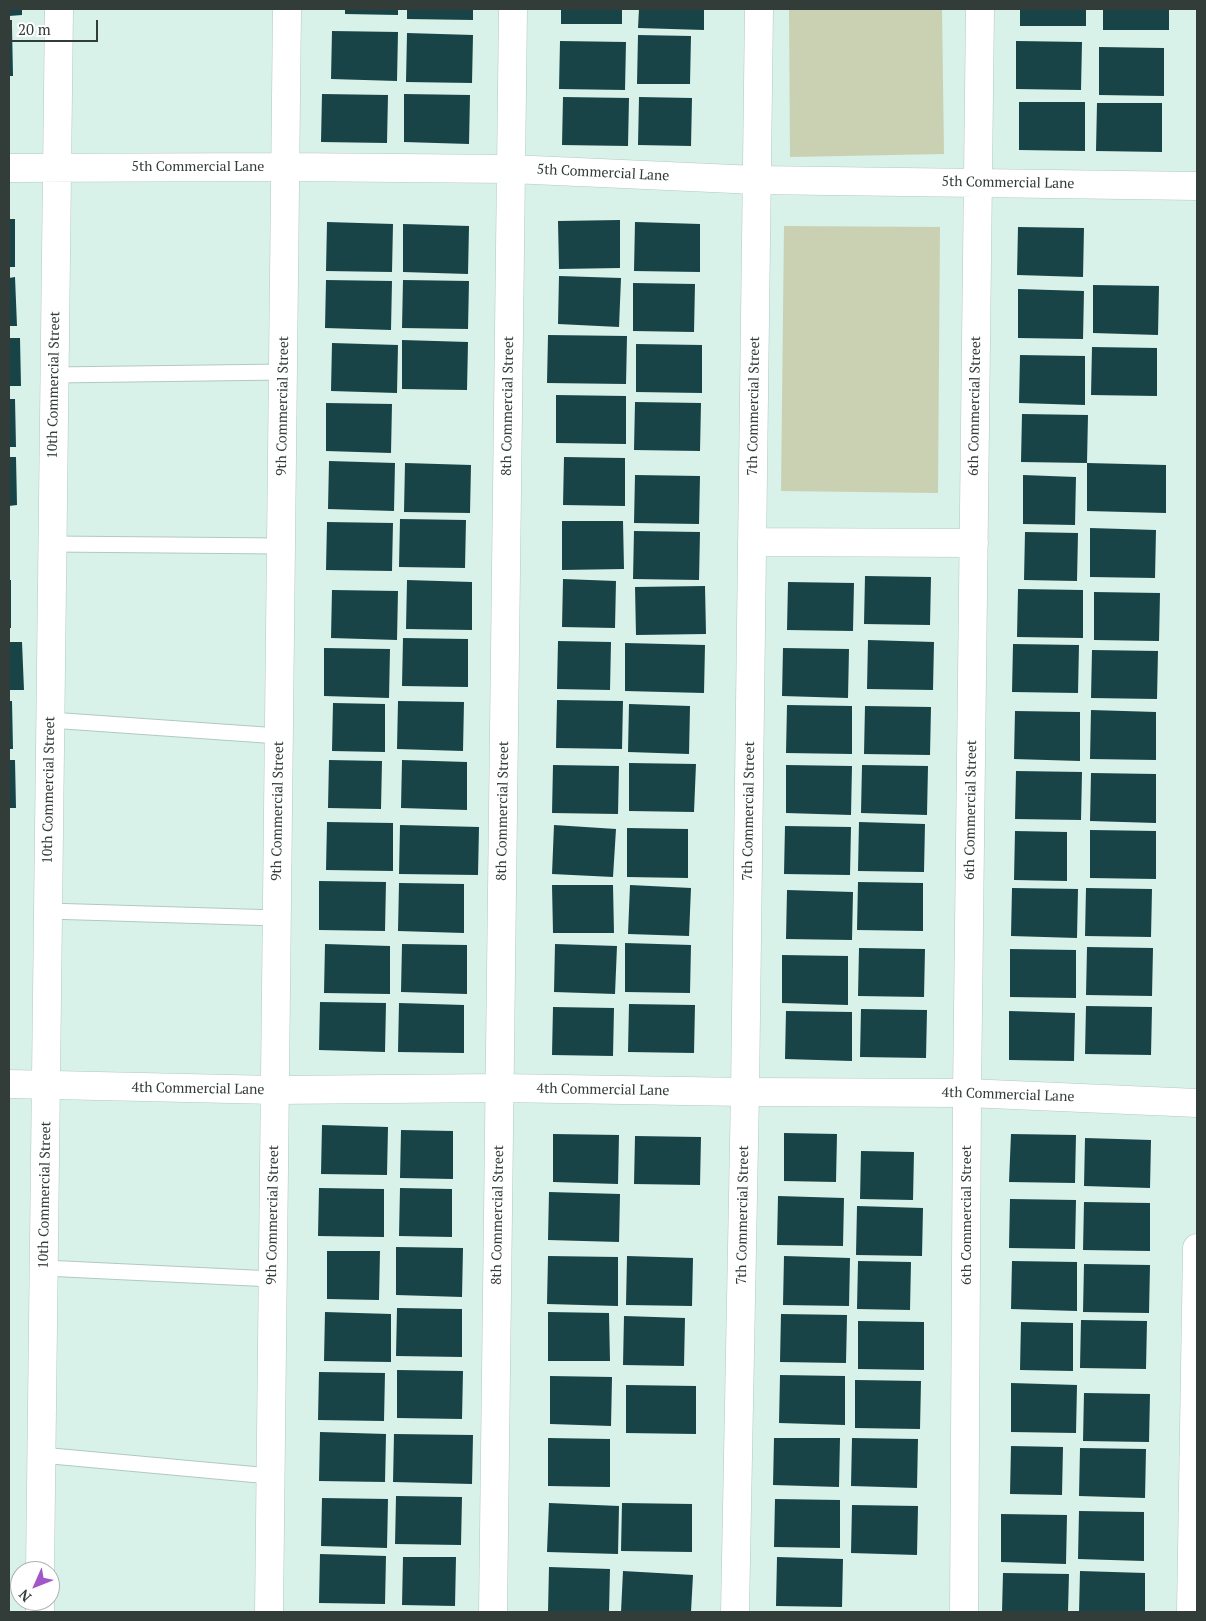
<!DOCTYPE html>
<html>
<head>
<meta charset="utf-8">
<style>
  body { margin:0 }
  #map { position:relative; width:1206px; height:1621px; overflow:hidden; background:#d8f1e9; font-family:"PT Serif",serif }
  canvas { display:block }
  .frame { position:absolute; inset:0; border:10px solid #323c39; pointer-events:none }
  .north { position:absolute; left:10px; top:1561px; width:50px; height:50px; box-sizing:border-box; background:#fff; border:1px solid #adb1b0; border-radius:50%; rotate:226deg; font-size:14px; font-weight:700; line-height:20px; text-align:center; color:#323c39 }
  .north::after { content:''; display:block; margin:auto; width:18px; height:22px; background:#a256c8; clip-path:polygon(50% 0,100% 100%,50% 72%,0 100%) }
  .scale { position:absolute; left:10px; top:20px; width:88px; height:22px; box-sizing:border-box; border:2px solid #323c39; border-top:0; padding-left:6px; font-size:15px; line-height:18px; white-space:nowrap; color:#323c39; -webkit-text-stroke:4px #fff; paint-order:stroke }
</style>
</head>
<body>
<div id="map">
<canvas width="1206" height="1621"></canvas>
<div class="frame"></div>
<div class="north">N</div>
<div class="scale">20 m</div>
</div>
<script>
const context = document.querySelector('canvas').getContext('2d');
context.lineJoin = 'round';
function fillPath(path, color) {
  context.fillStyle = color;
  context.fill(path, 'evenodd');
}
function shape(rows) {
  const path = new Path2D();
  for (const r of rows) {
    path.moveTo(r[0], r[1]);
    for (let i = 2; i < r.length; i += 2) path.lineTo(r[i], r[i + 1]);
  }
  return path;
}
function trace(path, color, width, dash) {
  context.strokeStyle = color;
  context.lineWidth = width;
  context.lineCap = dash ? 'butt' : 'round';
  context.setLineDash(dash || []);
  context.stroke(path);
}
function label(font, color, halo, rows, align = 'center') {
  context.font = font + ' "PT Serif",serif';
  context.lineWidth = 5;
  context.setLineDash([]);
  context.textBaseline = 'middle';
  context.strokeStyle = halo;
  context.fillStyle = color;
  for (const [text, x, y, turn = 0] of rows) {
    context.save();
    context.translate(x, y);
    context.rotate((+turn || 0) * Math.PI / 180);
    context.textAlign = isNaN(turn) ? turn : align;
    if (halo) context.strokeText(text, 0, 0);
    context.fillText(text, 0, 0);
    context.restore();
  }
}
const green = shape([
  [789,9,942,9,944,154,790,157],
  [784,226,940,227,938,493,781,491]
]);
const building = shape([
  [9,9,22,9,22,15,9,16],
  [345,9,398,9,398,15,345,14],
  [407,9,473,9,473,20,407,19],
  [561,9,622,9,622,24,561,24],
  [639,9,704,9,704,30,638,28],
  [1020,9,1086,9,1086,26,1020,26],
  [1103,9,1169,9,1169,30,1103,30],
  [9,27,12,27,13,76,9,76],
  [332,31,398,32,397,81,331,79],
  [407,33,473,35,472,83,406,82],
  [638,35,691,36,690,84,637,84],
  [560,41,626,42,625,90,559,89],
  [1016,41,1082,42,1081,90,1016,89],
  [1099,47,1164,48,1164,96,1099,95],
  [322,94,388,95,387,143,321,142],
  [404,94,470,95,469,144,404,142],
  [563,97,629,98,628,146,562,145],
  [639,97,692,98,691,146,638,145],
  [1019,102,1085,102,1085,151,1019,150],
  [1097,103,1162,103,1162,152,1096,151],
  [9,219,15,219,15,267,9,267],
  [620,220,620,268,559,269,558,221],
  [327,222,393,224,392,272,326,271],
  [635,222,700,224,700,272,634,271],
  [403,224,469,226,468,274,403,272],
  [1018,227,1084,228,1083,277,1017,275],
  [559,276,621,278,619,327,558,324],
  [15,277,17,326,9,326,9,278],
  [326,280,392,281,391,330,325,328],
  [403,280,469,281,468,329,402,328],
  [633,283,695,284,694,332,633,331],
  [1093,285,1159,286,1158,335,1093,333],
  [1018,289,1084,291,1083,339,1018,338],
  [548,335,627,336,626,384,547,383],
  [9,338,20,338,21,386,9,386],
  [402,340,468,342,467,390,402,389],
  [332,343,398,345,397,393,331,391],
  [636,344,702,345,702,393,636,392],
  [1092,347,1157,348,1157,396,1091,395],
  [1020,355,1085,356,1085,405,1019,403],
  [556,395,626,396,626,444,556,443],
  [9,399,15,399,16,447,9,447],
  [635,402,701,403,700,451,634,450],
  [326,403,392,404,391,453,326,451],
  [1022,414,1088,415,1087,463,1021,462],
  [9,457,16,457,17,505,9,506],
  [564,457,625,458,625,506,563,505],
  [329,461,395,463,394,511,328,509],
  [405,463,471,465,470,513,404,512],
  [1087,463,1166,465,1166,513,1087,511],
  [635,475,700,476,699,524,634,523],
  [1023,475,1076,477,1075,525,1023,524],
  [400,519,466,520,465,568,399,567],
  [562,521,623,521,624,569,562,570],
  [327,522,393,523,392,571,326,570],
  [1090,528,1156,530,1155,578,1090,577],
  [634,531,700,532,699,580,633,579],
  [1025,532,1078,533,1077,581,1024,580],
  [865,576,931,577,930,625,864,624],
  [563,579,616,581,615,628,562,627],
  [9,580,11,580,11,628,9,628],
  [407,580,472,582,472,630,406,629],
  [788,582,854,583,853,631,787,630],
  [705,586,706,634,636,635,635,587],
  [1018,589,1083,590,1083,638,1017,637],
  [332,590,398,591,397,640,331,638],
  [1094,592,1160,593,1159,641,1094,640],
  [403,638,468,639,468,687,402,686],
  [868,640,934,642,933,690,867,689],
  [558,641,611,642,610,690,557,689],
  [9,642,22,642,24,690,9,690],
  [625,643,705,645,704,693,625,691],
  [1013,644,1079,645,1078,693,1012,692],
  [324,648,390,649,389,698,324,696],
  [783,648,849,649,848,698,782,696],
  [1092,650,1158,651,1157,699,1091,698],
  [557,700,623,701,622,749,556,748],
  [9,701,12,701,13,749,9,749],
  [398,701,464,702,463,751,397,749],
  [333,703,385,704,385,752,332,751],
  [629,704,690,706,689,754,628,752],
  [787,705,852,706,852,754,786,753],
  [865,706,931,707,930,755,864,754],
  [1091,710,1156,712,1156,760,1090,759],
  [1015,711,1080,712,1080,761,1014,759],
  [9,760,15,760,16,808,9,808],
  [329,760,382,761,381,809,328,808],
  [402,760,467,762,467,810,401,808],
  [629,763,696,764,694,812,629,811],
  [553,765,619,766,618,814,552,813],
  [786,765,852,766,851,815,786,813],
  [862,765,928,766,927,815,861,813],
  [1016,771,1082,772,1081,820,1015,819],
  [1091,773,1156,774,1156,823,1090,821],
  [327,822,393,823,393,871,326,870],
  [859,822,925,824,924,872,858,871],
  [400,825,479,827,478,875,399,874],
  [554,825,616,829,613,877,552,874],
  [785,826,851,827,850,875,784,874],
  [627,828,688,829,688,878,627,877],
  [1090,830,1156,831,1156,879,1090,878],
  [1015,831,1067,832,1067,881,1014,880],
  [319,881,386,882,385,931,319,930],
  [858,882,923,883,923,931,857,930],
  [399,883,464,884,464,933,398,931],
  [552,885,613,885,614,933,553,933],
  [630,885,691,888,689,936,628,934],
  [1012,888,1078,889,1077,938,1011,936],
  [1086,888,1152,889,1151,937,1085,936],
  [787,890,853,892,852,940,786,939],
  [625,943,691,945,690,993,625,992],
  [325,944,390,946,390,994,324,993],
  [402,944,467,945,467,994,401,992],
  [555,944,617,946,615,994,554,992],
  [1087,947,1153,948,1152,996,1086,995],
  [859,948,925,949,924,997,858,996],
  [1010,949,1076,950,1076,998,1010,997],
  [782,955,848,956,848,1005,782,1003],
  [320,1002,386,1003,385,1052,319,1050],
  [399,1003,464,1005,464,1053,398,1052],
  [629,1004,695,1005,694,1053,628,1052],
  [1086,1006,1152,1007,1151,1055,1085,1054],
  [553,1007,614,1008,613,1056,552,1055],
  [861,1009,927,1010,926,1058,860,1057],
  [786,1011,852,1012,852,1061,785,1059],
  [1009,1011,1075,1013,1074,1061,1009,1060],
  [322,1125,388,1127,387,1175,321,1174],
  [401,1130,453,1131,453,1179,400,1178],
  [784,1133,837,1134,836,1182,784,1181],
  [553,1134,619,1135,618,1184,553,1182],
  [1011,1134,1076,1135,1075,1183,1009,1182],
  [635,1136,701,1137,700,1185,634,1184],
  [1085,1138,1151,1140,1150,1188,1084,1186],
  [861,1151,914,1152,913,1200,860,1199],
  [319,1188,384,1189,384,1237,318,1236],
  [400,1188,452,1189,452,1237,399,1236],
  [549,1192,620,1194,619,1242,548,1240],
  [778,1196,844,1198,843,1246,777,1245],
  [1010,1199,1076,1200,1075,1249,1009,1248],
  [1084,1202,1150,1203,1150,1251,1083,1250],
  [857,1206,923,1208,922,1256,856,1255],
  [396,1247,463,1248,462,1297,396,1295],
  [327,1251,380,1251,379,1300,327,1299],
  [548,1256,618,1257,618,1306,547,1304],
  [627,1256,693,1258,692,1306,626,1305],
  [784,1256,850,1258,849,1306,783,1305],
  [858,1261,911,1262,910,1310,857,1309],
  [1012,1261,1077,1262,1077,1311,1011,1309],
  [1084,1264,1150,1265,1149,1313,1083,1312],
  [397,1308,462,1309,462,1357,396,1356],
  [325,1312,391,1314,391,1362,324,1361],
  [548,1312,609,1313,610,1361,548,1361],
  [781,1314,847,1315,846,1363,780,1362],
  [624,1316,685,1318,684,1366,623,1365],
  [1081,1320,1147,1321,1146,1369,1080,1368],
  [858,1321,924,1322,924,1370,858,1369],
  [1021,1322,1073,1323,1073,1371,1020,1370],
  [397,1370,463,1371,462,1419,397,1418],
  [319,1372,385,1373,384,1421,318,1420],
  [780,1375,845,1376,845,1425,779,1423],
  [550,1376,612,1377,611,1426,550,1424],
  [855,1380,921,1381,920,1429,855,1428],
  [1011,1383,1077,1385,1076,1433,1011,1432],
  [626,1385,696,1386,696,1434,626,1433],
  [1084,1393,1150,1394,1149,1442,1083,1441],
  [320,1432,386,1434,385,1482,319,1481],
  [394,1434,473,1435,472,1484,393,1482],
  [548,1438,610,1439,610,1487,548,1486],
  [774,1438,840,1438,839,1487,773,1485],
  [852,1438,918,1439,917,1488,851,1486],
  [1011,1446,1063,1447,1062,1495,1010,1494],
  [1080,1448,1146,1449,1145,1498,1079,1496],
  [396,1496,462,1497,461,1545,395,1544],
  [322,1498,388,1499,387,1548,321,1546],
  [775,1499,840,1500,840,1548,774,1547],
  [549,1503,619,1506,618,1554,547,1552],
  [622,1503,692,1504,692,1552,621,1551],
  [852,1505,918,1506,917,1555,851,1553],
  [1079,1511,1144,1512,1144,1561,1078,1559],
  [1001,1514,1067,1515,1066,1564,1001,1562],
  [320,1554,386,1556,385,1604,319,1603],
  [403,1557,456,1557,455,1606,402,1605],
  [777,1557,843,1559,842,1607,776,1606],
  [549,1567,610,1569,609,1612,548,1612],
  [623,1571,693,1575,691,1612,621,1612],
  [1080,1571,1145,1573,1145,1612,1079,1612],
  [1003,1573,1069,1574,1068,1612,1002,1612]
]);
const lane = shape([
  [54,375,283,372],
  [52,544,281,546],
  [50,720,279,736],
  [48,911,277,918],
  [44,1268,273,1279],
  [41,1455,270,1476]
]);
const street = shape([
  [9,168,286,167,511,169,756,180,1197,186],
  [752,542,974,543],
  [40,1571,59,9],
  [40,1612,40,1601],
  [269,1612,287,9],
  [493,1612,513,9],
  [735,1612,745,1092,759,9],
  [964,1612,967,1093,980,9],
  [1191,1612,1197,1248]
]);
const secondary = shape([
  [9,1084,275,1090,500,1088,745,1092,967,1093,1197,1103]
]);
const streetNames = [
  ["5th Commercial Lane",198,167],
  ["5th Commercial Lane",603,173,3],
  ["5th Commercial Lane",1008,183,1],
  ["10th Commercial Street",54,385,-89],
  ["9th Commercial Street",283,406,-89],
  ["8th Commercial Street",508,406,-89],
  ["7th Commercial Street",754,406,-89],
  ["6th Commercial Street",975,406,-89],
  ["10th Commercial Street",49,790,-89],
  ["6th Commercial Street",971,810,-89],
  ["9th Commercial Street",278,811,-89],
  ["8th Commercial Street",503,811,-89],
  ["7th Commercial Street",749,811,-89],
  ["4th Commercial Lane",198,1089,1],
  ["4th Commercial Lane",603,1090,1],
  ["4th Commercial Lane",1008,1095,2],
  ["10th Commercial Street",45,1195,-89],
  ["9th Commercial Street",273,1215,-89],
  ["8th Commercial Street",498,1215,-89],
  ["7th Commercial Street",743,1215,-89],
  ["6th Commercial Street",967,1215,-90]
];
fillPath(green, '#cad1b3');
fillPath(building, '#184448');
trace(lane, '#b1c9c2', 17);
trace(street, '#b1c9c2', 29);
trace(secondary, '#b1c9c2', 29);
trace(lane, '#fff', 15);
trace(street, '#fff', 28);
trace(secondary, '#fff', 28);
label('14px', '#323c39', '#fff', streetNames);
</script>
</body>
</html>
